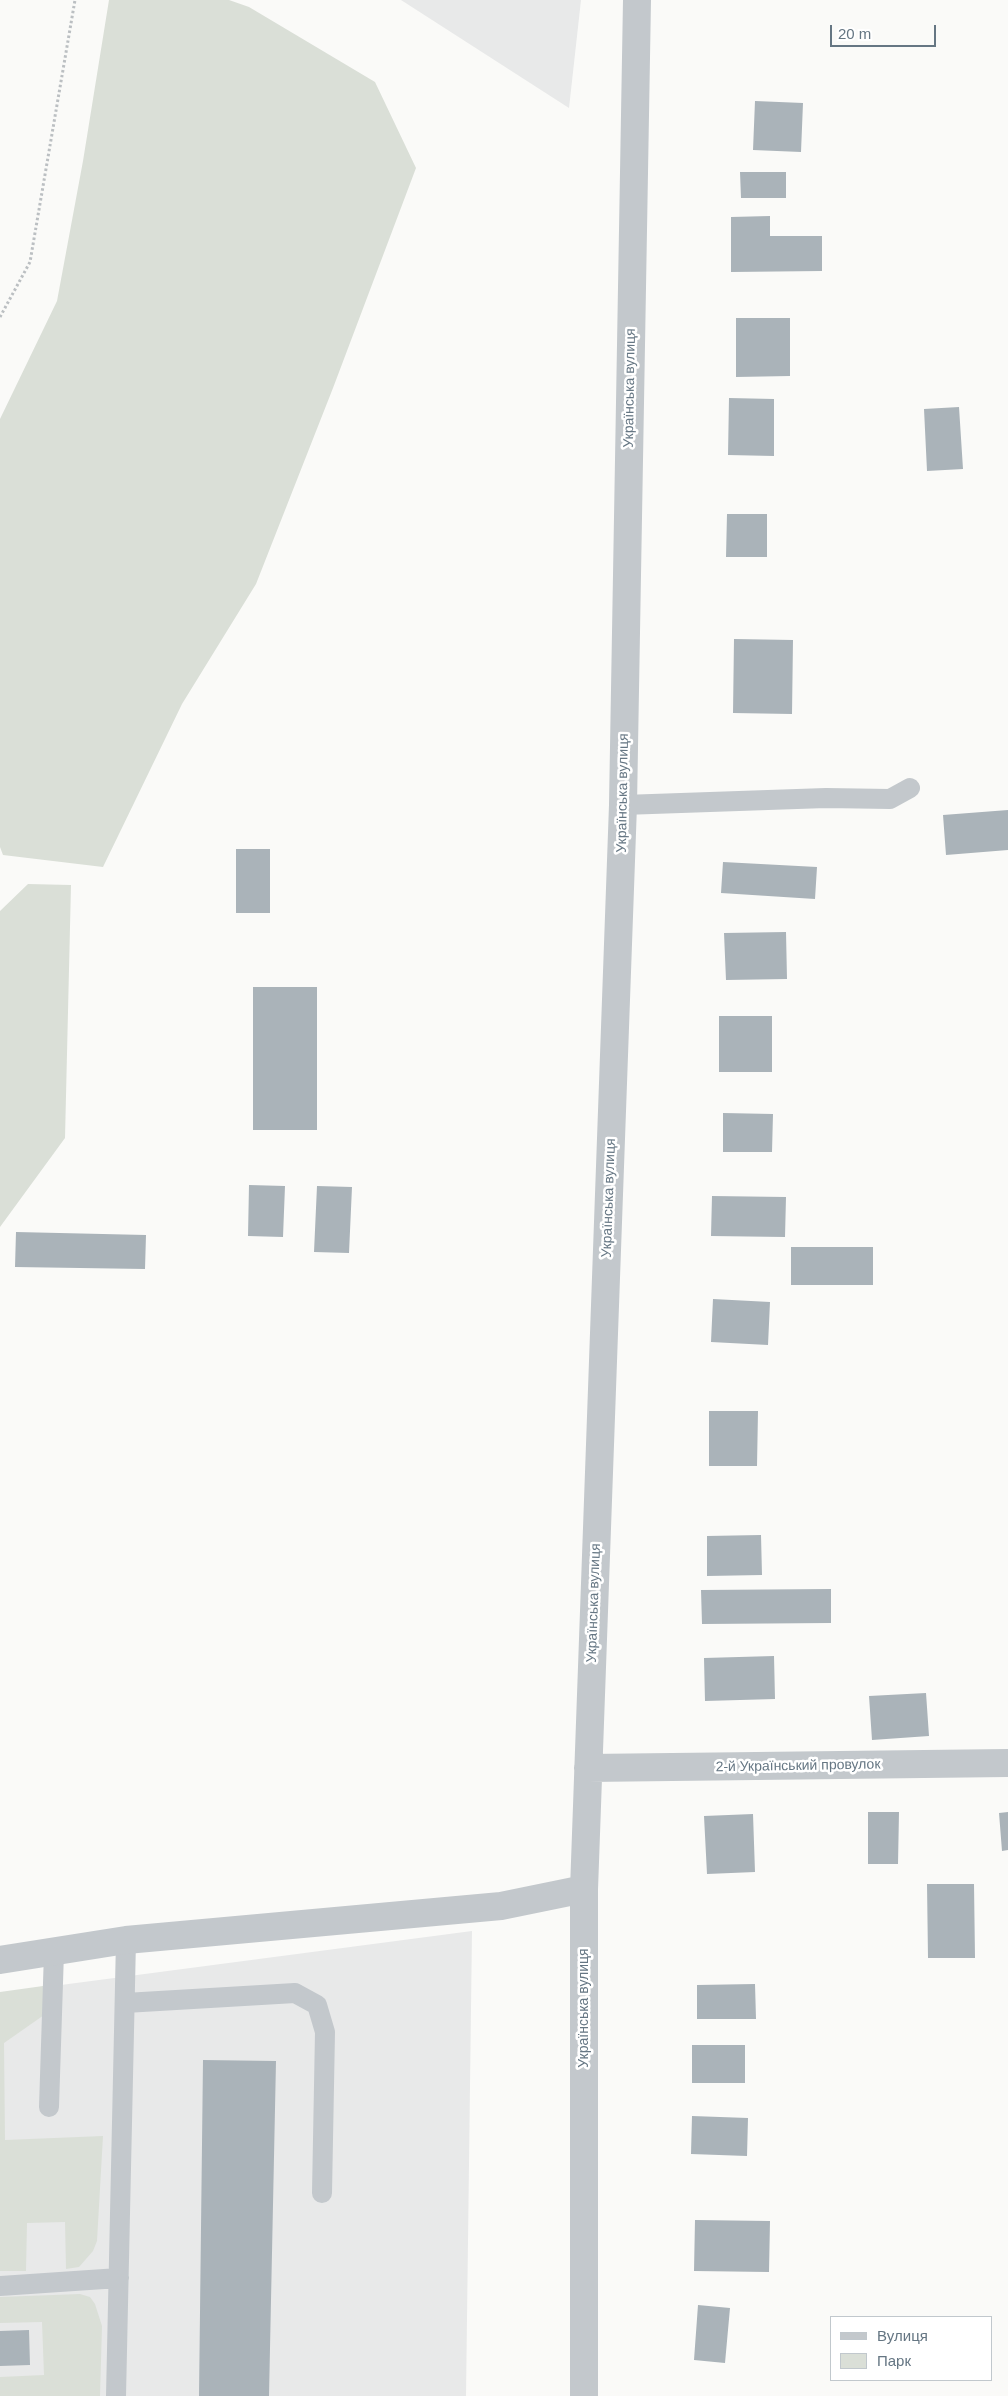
<!DOCTYPE html>
<html>
<head>
<meta charset="utf-8">
<style>
  body { margin:0 }
  #map { position:relative; width:1008px; height:2396px; overflow:hidden; background:#fafaf8; font-family:Arial,sans-serif }
  canvas { display:block }
  .legend { position:absolute; left:830px; top:2316px; width:162px; height:65px; box-sizing:border-box; background:#fff; border:1px solid #c1c8cd; margin:0; padding:6px 9px; list-style:none; font-size:15px; color:#657683 }
  .legend li { display:flex; align-items:center; gap:10px; height:25px }
  .legend b { width:25px; border:1px solid #c1c8cd }
  .scale { position:absolute; left:830px; top:25px; width:106px; height:22px; box-sizing:border-box; border:2px solid #657683; border-top:0; padding-left:6px; font-size:15px; line-height:18px; white-space:nowrap; color:#657683; -webkit-text-stroke:4px #fff; paint-order:stroke }
</style>
</head>
<body>
<div id="map">
<canvas width="1008" height="2396"></canvas>
<ul class="legend">
<li><b style="height:6px;background:#c3c8cc"></b>Вулиця</li>
<li><b style="height:14px;background:#dadfd7"></b>Парк</li>
</ul>
<div class="scale">20 m</div>
</div>
<script>
const context = document.querySelector('canvas').getContext('2d');
context.lineJoin = 'round';
function fillPath(path, color) {
  context.fillStyle = color;
  context.fill(path, 'evenodd');
}
function shape(rows) {
  const path = new Path2D();
  for (const r of rows) {
    path.moveTo(r[0], r[1]);
    for (let i = 2; i < r.length; i += 2) path.lineTo(r[i], r[i + 1]);
  }
  return path;
}
function trace(path, color, width, dash) {
  context.strokeStyle = color;
  context.lineWidth = width;
  context.lineCap = dash ? 'butt' : 'round';
  context.setLineDash(dash || []);
  context.stroke(path);
}
function label(font, color, halo, rows, align = 'center') {
  context.font = font + ' Arial,sans-serif';
  context.lineWidth = 5;
  context.setLineDash([]);
  context.textBaseline = 'middle';
  context.strokeStyle = halo;
  context.fillStyle = color;
  for (const [text, x, y, turn = 0] of rows) {
    context.save();
    context.translate(x, y);
    context.rotate((+turn || 0) * Math.PI / 180);
    context.textAlign = isNaN(turn) ? turn : align;
    if (halo) context.strokeText(text, 0, 0);
    context.fillText(text, 0, 0);
    context.restore();
  }
}
const built = shape([
  [401,0,581,0,569,108],
  [472,1931,466,2396,0,2396,0,1993]
]);
const green = shape([
  [109,0,229,0,249,7,375,82,416,168,333,388,256,584,182,704,103,867,3,855,0,847,0,419,57,301,83,161],
  [28,884,71,885,65,1138,0,1227,0,911],
  [43,1986,44,2015,4,2043,5,2140,103,2136,97,2241,93,2251,79,2267,66,2269,65,2222,27,2223,26,2271,0,2271,0,1992],
  [80,2294,90,2297,95,2304,102,2326,100,2396,0,2396,0,2377,44,2375,42,2322,0,2323,0,2297]
]);
const building = shape([
  [755,101,803,103,801,152,753,150],
  [740,172,786,172,786,198,741,198],
  [770,216,770,236,822,236,822,271,731,272,731,217],
  [736,318,790,318,790,376,736,377],
  [729,398,774,399,774,456,728,455],
  [959,407,963,469,927,471,924,409],
  [727,514,767,514,767,557,726,557],
  [734,639,793,640,792,714,733,713],
  [1008,810,1008,850,946,855,943,815],
  [236,849,270,849,270,913,236,913],
  [723,862,817,867,815,899,721,893],
  [786,932,787,979,726,980,724,933],
  [253,987,317,987,317,1130,253,1130],
  [719,1016,772,1016,772,1072,719,1072],
  [723,1113,773,1114,772,1152,723,1152],
  [249,1185,285,1186,283,1237,248,1236],
  [317,1186,352,1187,349,1253,314,1252],
  [712,1196,786,1197,785,1237,711,1236],
  [16,1232,146,1235,145,1269,15,1267],
  [791,1247,873,1247,873,1285,791,1285],
  [713,1299,770,1302,768,1345,711,1342],
  [709,1411,758,1411,757,1466,709,1466],
  [761,1535,762,1575,707,1576,707,1536],
  [831,1589,831,1623,702,1624,701,1590],
  [774,1656,775,1699,705,1701,704,1658],
  [926,1693,929,1736,872,1740,869,1696],
  [868,1812,899,1812,898,1864,868,1864],
  [1008,1812,1008,1850,1002,1851,999,1813],
  [753,1814,755,1872,707,1874,704,1816],
  [927,1884,974,1884,975,1958,928,1958],
  [755,1984,756,2019,697,2019,697,1985],
  [692,2045,745,2045,745,2083,692,2083],
  [203,2060,276,2061,269,2396,199,2396],
  [692,2116,748,2118,747,2156,691,2154],
  [695,2220,770,2221,769,2272,694,2271],
  [698,2305,730,2308,725,2363,694,2360],
  [29,2330,30,2365,0,2366,0,2331]
]);
const path = shape([
  [0,317,30,262,75,0]
]);
const service = shape([
  [623,805,826,798,890,799,910,788],
  [125,2003,295,1993,317,2005,325,2032,322,2193],
  [49,2107,54,1952],
  [0,2286,119,2278],
  [116,2396,126,1940]
]);
const minor = shape([
  [588,1768,1008,1763],
  [0,1960,126,1940,501,1906,584,1889],
  [584,2396,584,1889,623,805,637,0]
]);
const streetNames = [
  ["Українська вулиця",630,388,-89],
  ["Українська вулиця",623,793,-89],
  ["Українська вулиця",609,1198,-88],
  ["Українська вулиця",594,1603,-88],
  ["2-й Український провулок",798,1766,-1],
  ["Українська вулиця",584,2008,-90]
];
fillPath(built, '#e8e9e9');
fillPath(green, '#dadfd7');
fillPath(building, '#aab3b9');
trace(path, '#bbbfc2', 3, [2.5, 2.5]);
trace(service, '#c3c8cc', 20);
trace(minor, '#c3c8cc', 28);
label('14px', '#657683', '#fff', streetNames);
</script>
</body>
</html>
